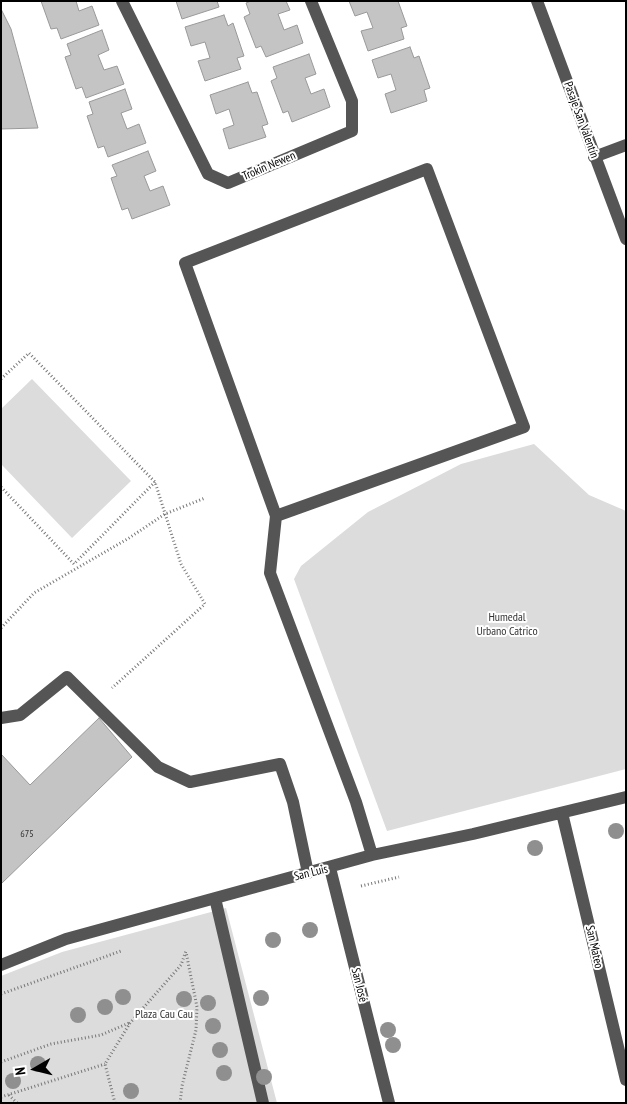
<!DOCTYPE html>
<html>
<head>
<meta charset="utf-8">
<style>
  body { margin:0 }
  #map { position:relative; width:627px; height:1104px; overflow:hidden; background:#fff; font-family:"PT Sans Narrow",sans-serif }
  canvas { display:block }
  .frame { position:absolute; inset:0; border:2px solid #000; pointer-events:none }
  .north { position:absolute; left:10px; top:1044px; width:50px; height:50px; -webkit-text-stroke:4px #fff; paint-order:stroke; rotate:262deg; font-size:14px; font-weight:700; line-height:20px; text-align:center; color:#000 }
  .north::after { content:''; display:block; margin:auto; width:18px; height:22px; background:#000; clip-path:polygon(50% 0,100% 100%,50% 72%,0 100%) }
</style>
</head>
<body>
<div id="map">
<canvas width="627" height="1104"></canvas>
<div class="frame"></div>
<div class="north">N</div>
</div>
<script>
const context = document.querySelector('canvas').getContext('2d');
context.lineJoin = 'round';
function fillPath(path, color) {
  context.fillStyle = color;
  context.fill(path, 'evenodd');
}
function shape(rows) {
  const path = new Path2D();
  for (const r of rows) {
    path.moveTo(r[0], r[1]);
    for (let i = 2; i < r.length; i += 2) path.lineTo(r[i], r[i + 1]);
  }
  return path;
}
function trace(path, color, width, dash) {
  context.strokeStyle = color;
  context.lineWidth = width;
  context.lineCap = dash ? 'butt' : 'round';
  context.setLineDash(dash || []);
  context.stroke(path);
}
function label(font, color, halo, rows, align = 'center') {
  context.font = font + ' "PT Sans Narrow",sans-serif';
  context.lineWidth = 4;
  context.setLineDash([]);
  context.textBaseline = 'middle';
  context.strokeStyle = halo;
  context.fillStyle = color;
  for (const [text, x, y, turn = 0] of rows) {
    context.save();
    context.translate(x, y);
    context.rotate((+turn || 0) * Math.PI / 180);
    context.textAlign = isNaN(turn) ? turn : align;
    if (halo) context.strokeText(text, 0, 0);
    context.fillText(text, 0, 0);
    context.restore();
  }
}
const green = shape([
  [32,379,131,481,72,538,1,464,1,409],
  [534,444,589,495,626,511,626,769,387,831,294,579,301,566,368,512,461,464],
  [226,908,277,1103,1,1103,1,976,62,952]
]);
const building = shape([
  [41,1,76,1,79,11,92,6,99,25,61,39,57,28,51,29,41,1],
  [176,1,217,1,219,7,182,19,176,1],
  [251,1,286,1,290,10,278,14,284,30,297,25,303,43,266,57,261,46,256,48,244,17,250,14,246,3,251,1],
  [349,1,398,1,407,26,401,28,404,39,368,51,361,31,373,28,367,12,355,16,349,1],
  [1,9,11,29,38,128,1,129,1,9],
  [224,15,228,26,233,23,244,56,237,58,241,69,205,81,198,61,210,58,205,42,191,46,185,27,224,15],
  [102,30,109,50,98,55,104,70,117,66,124,84,86,98,82,87,76,89,65,57,71,55,67,44,102,30],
  [410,47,414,58,419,56,430,88,424,90,427,101,391,113,385,94,396,90,391,74,378,78,372,60,410,47],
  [309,54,316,74,305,78,311,94,324,89,330,107,292,122,288,111,283,113,271,81,277,78,273,67,309,54],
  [248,82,252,93,257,92,268,124,262,126,266,137,229,149,223,129,234,125,229,109,216,114,210,95,248,82],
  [125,89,132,109,121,113,127,129,139,124,146,143,108,157,104,146,98,148,87,116,93,114,89,102,125,89],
  [148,151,156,171,144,176,150,191,163,186,170,205,132,219,128,208,122,210,111,178,117,176,112,165,148,151],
  [99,718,132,757,1,884,1,754,30,785,99,718]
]);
const path = shape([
  [1,379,29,353,155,482,181,564,205,604,112,688],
  [1,487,74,564,155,482],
  [1,628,34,593,129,538,165,514,205,498],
  [361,886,399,877],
  [1,994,121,951],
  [1,1062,51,1044,101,1035,129,1023],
  [9,1095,17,1103],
  [1,1097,105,1064],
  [115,1103,105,1064,130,1023,181,965,186,951],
  [180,1103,182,1086,196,1030,197,1007,186,952]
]);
const minor = shape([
  [122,1,208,174,228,183,352,131,352,101,311,1],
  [537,1,626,239],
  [594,157,626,145],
  [276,516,524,427,427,169,185,263,276,516,270,573,356,802,372,855],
  [1,718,20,715,67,677,158,767,190,782,280,764,293,802,308,873],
  [562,813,626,1080],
  [330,868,389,1103],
  [215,898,263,1103],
  [1,965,66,939,372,855,473,834,626,797]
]);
const trees = [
  [616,831],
  [535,848],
  [310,930],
  [273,940],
  [123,997],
  [261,998],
  [184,999],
  [208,1003],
  [105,1007],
  [78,1015],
  [213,1026],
  [388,1030],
  [393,1045],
  [220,1050],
  [38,1064],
  [224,1073],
  [264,1077],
  [13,1081],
  [131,1091]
];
const numberNames = [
  ["675",27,834]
];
const streetNames = [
  ["Pasaje San Valentín",581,120,70],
  ["Trokin Newen",269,166,-23],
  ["San Luis",311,873,-14],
  ["San Mateo",594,947,77],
  ["San José",359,985,76]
];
const parkNames = [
  ["Humedal",507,618],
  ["Urbano Catrico",507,632],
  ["Plaza Cau Cau",164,1015]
];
fillPath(green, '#dcdcdc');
fillPath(building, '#c4c4c4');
trace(building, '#999', 1);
trace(path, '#777', 3, [1, 2.5]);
trace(minor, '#555', 12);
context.fillStyle = '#8f8f8f';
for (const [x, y] of trees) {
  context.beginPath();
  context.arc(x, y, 8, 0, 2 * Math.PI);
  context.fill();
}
label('10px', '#313131', null, numberNames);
label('12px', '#000', '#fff', streetNames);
label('12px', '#333', '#fff', parkNames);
</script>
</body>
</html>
